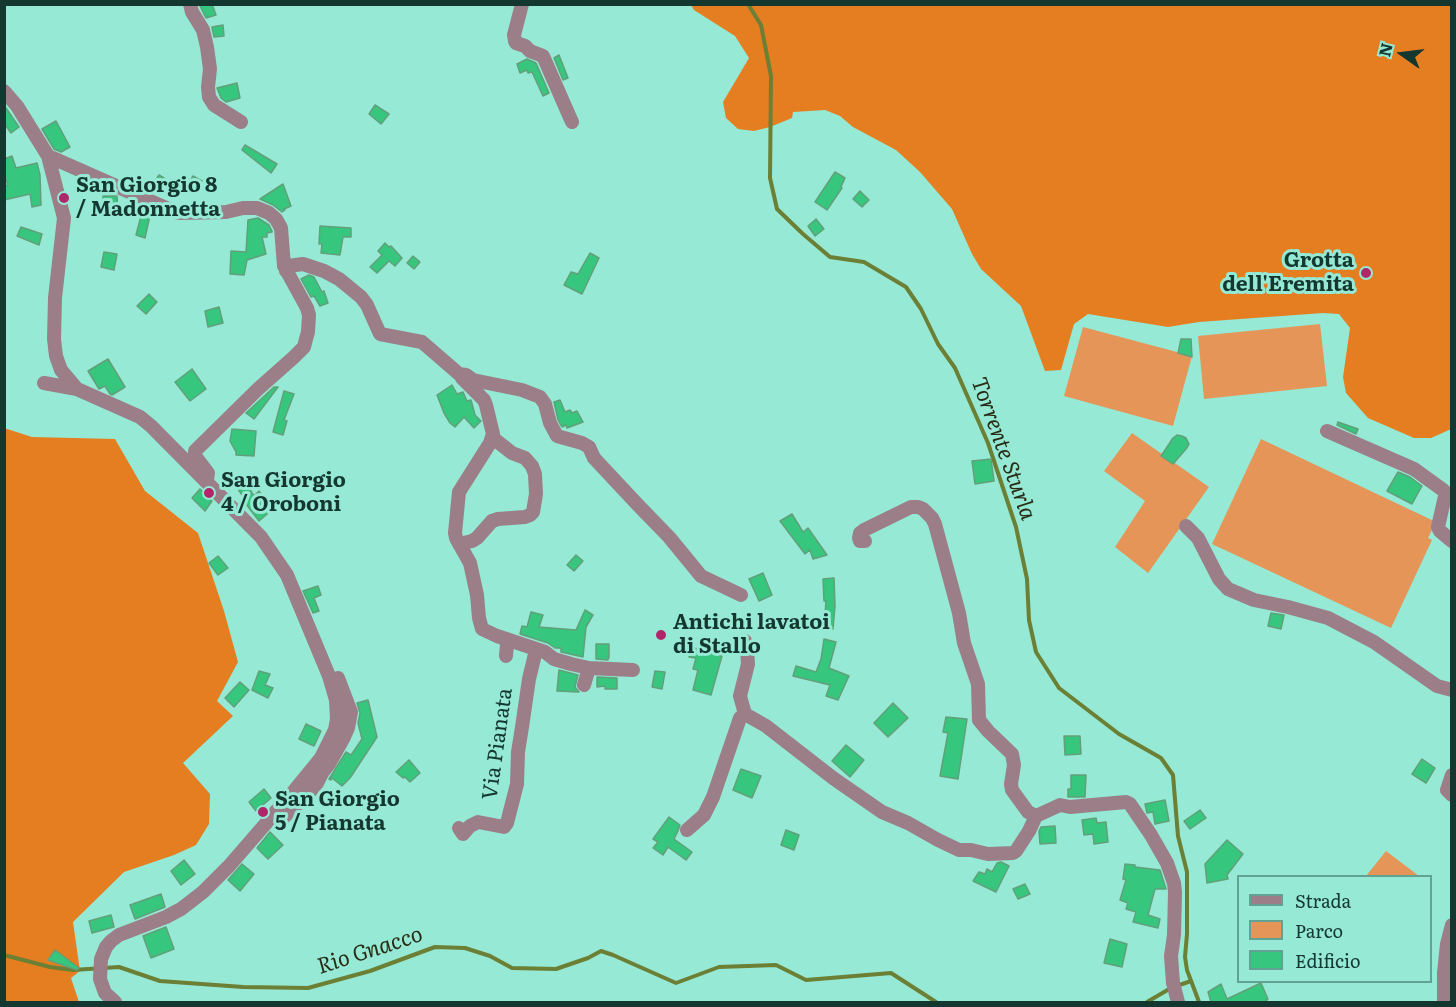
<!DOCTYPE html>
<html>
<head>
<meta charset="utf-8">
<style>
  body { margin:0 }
  #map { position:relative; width:1456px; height:1007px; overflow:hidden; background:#96e9d4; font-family:Literata,serif }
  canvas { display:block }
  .frame { position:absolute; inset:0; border:6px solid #14372f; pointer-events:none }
  .legend { position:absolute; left:1237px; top:875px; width:195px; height:108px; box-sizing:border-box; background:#96e9d4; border:2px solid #62a292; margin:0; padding:8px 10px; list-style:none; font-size:18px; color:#14372f }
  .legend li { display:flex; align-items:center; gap:12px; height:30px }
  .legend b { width:30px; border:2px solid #62a292 }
  .north { position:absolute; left:1372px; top:24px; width:60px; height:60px; -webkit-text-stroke:4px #96e9d4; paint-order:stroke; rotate:284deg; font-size:16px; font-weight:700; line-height:24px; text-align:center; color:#14372f }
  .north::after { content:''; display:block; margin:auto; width:21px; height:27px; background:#14372f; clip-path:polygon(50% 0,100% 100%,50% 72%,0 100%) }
</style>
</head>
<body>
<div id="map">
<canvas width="1456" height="1007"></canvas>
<div class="frame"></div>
<ul class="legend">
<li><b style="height:8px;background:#9b7e87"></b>Strada</li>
<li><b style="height:16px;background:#e69558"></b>Parco</li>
<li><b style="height:16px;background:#37c67e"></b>Edificio</li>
</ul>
<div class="north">N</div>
</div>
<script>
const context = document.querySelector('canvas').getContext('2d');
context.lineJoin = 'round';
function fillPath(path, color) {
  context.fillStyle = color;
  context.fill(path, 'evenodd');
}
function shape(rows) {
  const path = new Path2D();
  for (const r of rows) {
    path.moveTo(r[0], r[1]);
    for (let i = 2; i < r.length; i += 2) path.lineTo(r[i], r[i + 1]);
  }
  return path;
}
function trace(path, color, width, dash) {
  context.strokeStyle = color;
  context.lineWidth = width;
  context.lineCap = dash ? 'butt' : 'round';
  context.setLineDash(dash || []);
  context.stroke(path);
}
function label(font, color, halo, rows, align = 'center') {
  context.font = font + ' Literata,serif';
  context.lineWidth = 6;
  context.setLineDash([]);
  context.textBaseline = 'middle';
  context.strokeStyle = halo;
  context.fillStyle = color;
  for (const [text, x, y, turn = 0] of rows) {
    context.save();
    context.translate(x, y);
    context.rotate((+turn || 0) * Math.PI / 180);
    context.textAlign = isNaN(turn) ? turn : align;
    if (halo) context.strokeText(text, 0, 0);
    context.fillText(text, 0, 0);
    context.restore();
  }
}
const green = shape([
  [1320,324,1327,386,1204,399,1198,336],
  [1083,327,1192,356,1173,426,1064,396],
  [1132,433,1209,487,1148,573,1115,547,1145,501,1104,471],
  [1261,439,1436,522,1428,538,1432,540,1391,628,1212,544],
  [1386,851,1419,876,1366,876]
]);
const forest = shape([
  [691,5,1451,5,1451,430,1449,430,1431,438,1414,438,1368,418,1346,393,1343,377,1350,328,1339,314,1323,313,1199,322,1168,327,1088,314,1074,324,1061,370,1045,371,1021,306,981,269,972,254,952,209,920,172,896,150,853,127,840,116,825,110,793,112,792,118,770,127,754,131,738,129,726,118,723,102,749,58,735,36,694,10],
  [4,428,32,437,115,439,145,491,198,533,224,611,238,662,217,701,233,716,183,763,210,794,209,824,196,845,174,855,124,872,73,922,80,971,71,978,79,1002,5,1002]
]);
const stream = shape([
  [748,4,761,25,771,76,770,178,777,209,803,234,830,257,864,262,906,287,921,309,938,344,955,368,988,443,1016,527,1027,579,1029,620,1036,652,1059,688,1119,734,1161,758,1173,775,1178,836,1187,872,1187,934,1185,957,1187,970,1199,1002],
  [4,955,50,967,73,970,119,967,160,981,243,987,308,988,370,971,435,947,465,948,490,956,512,968,556,969,588,958,601,951,613,955,676,983,719,967,776,965,806,980,891,973,936,1002],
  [1147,1002,1171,988,1191,981]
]);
const building = shape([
  [199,4,212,4,216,15,206,18,199,4],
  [223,25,224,36,214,37,212,27,223,25],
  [559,55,568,78,563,80,554,58,559,55],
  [527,59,536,63,549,93,543,96,532,72,528,73,527,70,520,73,517,64,527,59],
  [237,83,240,98,226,102,221,98,217,88,237,83],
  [4,105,19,127,11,133,4,123,4,105],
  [375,105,389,114,381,124,369,114,375,105],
  [56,121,70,147,61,152,54,149,42,129,56,121],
  [245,145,277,164,271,173,242,150,245,145],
  [12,156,16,168,37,163,40,175,41,205,32,207,30,194,4,200,4,186,8,185,4,175,4,159,12,156],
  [835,172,845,178,841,187,842,188,827,210,815,202,835,172],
  [159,175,178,187,171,196,153,184,159,175],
  [193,176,202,181,195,192,187,186,193,176],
  [283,184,291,206,284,209,285,210,282,212,273,205,260,199,283,184],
  [860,191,869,200,862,207,853,199,860,191],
  [103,196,117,196,118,213,103,213,103,196],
  [143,208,151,211,145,238,136,235,143,208],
  [258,218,269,225,272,231,272,232,267,233,267,237,262,237,266,254,247,260,244,275,230,274,231,251,246,252,248,220,258,218],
  [816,219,824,229,815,236,808,226,816,219],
  [320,226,351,228,351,237,343,237,340,255,321,253,322,244,319,244,320,226],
  [21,227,42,234,39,245,17,236,21,227],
  [385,243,389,247,391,246,402,258,395,266,389,261,377,273,370,267,382,255,378,251,385,243],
  [104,252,117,254,114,270,101,267,104,252],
  [590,253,599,258,582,294,564,285,571,272,578,274,590,253],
  [413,256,420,262,414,269,407,263,413,256],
  [309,275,314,277,322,292,324,291,328,303,320,306,314,296,311,297,301,279,309,275],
  [149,294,157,302,146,314,137,306,149,294],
  [219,307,223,323,208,327,205,311,219,307],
  [1181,339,1191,339,1192,357,1178,353,1181,339],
  [108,359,125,387,112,395,110,394,105,386,99,389,88,371,108,359],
  [192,369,206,389,190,401,175,382,192,369],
  [452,385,457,394,463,392,467,401,471,400,475,415,481,421,474,428,464,417,455,427,450,423,444,413,437,395,452,385],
  [274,387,278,387,254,419,246,413,274,387],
  [284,391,294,394,284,420,287,421,283,435,273,432,284,391],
  [560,400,565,412,570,410,572,413,577,411,583,422,567,428,566,425,562,427,558,420,554,402,560,400],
  [1338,422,1358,429,1356,434,1337,425,1338,422],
  [232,429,256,431,254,456,236,455,236,452,230,441,232,429],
  [1177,435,1182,436,1186,438,1189,444,1186,449,1173,464,1161,456,1173,438,1177,435],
  [991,459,994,481,975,484,972,461,991,459],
  [1398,472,1410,477,1422,486,1412,504,1387,491,1398,472],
  [242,477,254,496,259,491,273,509,259,521,242,499,244,498,233,482,242,477],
  [200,489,212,501,205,511,192,498,200,489],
  [792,514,803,532,808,528,827,555,813,559,810,550,805,554,780,521,792,514],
  [576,555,583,561,574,571,567,565,576,555],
  [218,556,228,568,218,575,209,563,218,556],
  [763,573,772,595,759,601,749,579,763,573],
  [834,578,835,606,833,629,824,628,826,601,824,601,823,579,834,578],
  [318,586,321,595,314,598,319,611,313,613,303,591,318,586],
  [585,610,593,615,586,627,583,657,561,652,561,648,555,648,548,643,520,634,522,626,527,627,531,612,543,615,539,627,576,630,585,610],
  [1271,613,1284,615,1281,629,1268,626,1271,613],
  [824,639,836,642,829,668,849,676,838,700,826,696,830,685,793,676,796,666,816,672,821,659,824,639],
  [596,644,609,644,609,658,608,658,608,660,596,659,596,644],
  [691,647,722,656,711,695,693,690,698,670,693,669,696,658,689,657,691,647],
  [559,670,578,675,575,687,579,692,557,691,559,670],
  [259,671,270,674,265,685,273,688,268,698,252,690,259,671],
  [655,671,665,672,662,689,652,687,655,671],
  [597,677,617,678,617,689,605,689,605,686,597,687,597,677],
  [240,682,249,690,234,707,225,698,240,682],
  [368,700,377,737,350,778,342,786,332,778,331,780,329,779,346,752,351,755,362,739,358,723,360,713,357,703,368,700],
  [893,703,908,718,888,737,874,723,893,703],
  [946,717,967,719,958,779,940,776,948,733,943,732,946,717],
  [306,724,321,731,314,746,299,739,306,724],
  [1064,736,1080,736,1081,754,1065,755,1064,736],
  [846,745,864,760,850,777,832,761,846,745],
  [1422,759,1435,768,1426,783,1412,774,1422,759],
  [409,760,420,773,410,782,405,777,403,778,396,772,409,760],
  [741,769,761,776,752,798,733,790,741,769],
  [1071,775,1086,775,1085,797,1068,797,1068,789,1071,789,1071,775],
  [264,789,271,798,256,811,249,802,264,789],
  [1165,800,1169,821,1155,824,1153,812,1147,813,1145,804,1165,800],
  [1200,810,1206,818,1190,829,1184,821,1200,810],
  [669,817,680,825,678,831,674,839,692,852,686,860,668,847,663,855,653,848,658,842,653,839,669,817],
  [1096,818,1097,823,1106,822,1108,842,1094,844,1093,834,1084,835,1082,820,1096,818],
  [1055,826,1056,843,1040,844,1039,831,1041,827,1055,826],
  [786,830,799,835,794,850,781,845,786,830],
  [270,832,283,845,268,859,257,848,270,832],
  [1227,840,1243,854,1227,875,1228,879,1207,883,1205,864,1227,840],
  [184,860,195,874,181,885,171,871,184,860],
  [1001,862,1009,866,996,892,973,881,979,872,985,874,987,869,992,872,997,863,1001,862],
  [242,864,254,874,240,891,228,880,242,864],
  [1125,864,1135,865,1135,867,1160,870,1166,889,1155,889,1148,915,1160,919,1158,928,1133,922,1136,912,1126,909,1128,903,1120,900,1126,880,1123,879,1125,864],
  [1025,884,1030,894,1018,899,1013,889,1025,884],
  [161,894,165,907,135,919,130,905,161,894],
  [111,915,114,927,92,933,89,921,111,915],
  [166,927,174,949,151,958,143,936,166,927],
  [1110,939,1127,944,1122,967,1104,963,1110,939],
  [55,950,79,968,77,970,48,960,55,950],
  [1261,983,1268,999,1266,1000,1268,1002,1211,1002,1208,992,1221,984,1227,999,1261,983]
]);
const minor = shape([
  [190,4,192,12,203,30,207,47,210,69,208,87,209,97,214,105,241,122],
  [522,4,514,35,515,41,516,43,525,46,530,51,543,56,572,122],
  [4,91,17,106,48,156,64,218,55,298,54,339,56,356,61,370,77,389,140,417,151,426,261,537,287,575,329,676,336,700,337,719,335,730,321,758,294,791,229,866,203,892,181,909,166,917,119,935,111,941,106,947,101,959,100,979,105,993,115,1002],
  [48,156,175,212,181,213,226,212,243,208,257,208,269,213,276,219,281,228,284,266,307,308,309,315,308,332,306,339,304,347,294,357,258,389,195,451,195,456,208,473,207,480],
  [286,271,288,266,303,264,324,271,339,279,361,297,367,305,380,334,422,342,459,374,466,375,473,380,522,390,540,397,545,404,550,423,557,436,582,443,589,447,594,458,637,504,669,537,701,576,741,595],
  [462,378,484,400,486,405,493,434,490,443,459,492,455,533,456,538,470,563,477,595,479,618,482,629,497,636,545,652,554,659,571,664,589,668,633,670],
  [44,383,77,389],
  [1327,431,1414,469,1443,490,1445,492,1445,496,1438,527,1440,531,1452,541],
  [1186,526,1198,538,1219,579,1228,589,1254,600,1288,607,1328,618,1374,642,1437,686,1452,690],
  [865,541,860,541,859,538,860,533,864,530,911,507,918,507,923,509,932,518,935,524,959,613,964,643,978,684,979,720,988,731,1012,754,1014,765,1011,784,1012,790,1028,812,1036,816,1060,805,1070,807,1126,802,1130,804,1151,835,1167,863,1174,883,1175,892,1174,935,1171,956,1173,983,1178,1002],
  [459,544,472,541,477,538,492,521,498,519,525,517,530,515,533,512,536,494,535,474,532,466,525,458,512,453,493,438],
  [506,640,507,644,506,656],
  [745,641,747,650,748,664,740,696,745,714,766,726,833,778,882,812,908,823,938,840,959,850,971,850,988,854,1013,853,1016,851,1029,831,1036,816],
  [584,685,589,668],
  [1452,775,1447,790,1452,795],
  [276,811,283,818,308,794,317,783,322,773,329,764,344,737,348,728,351,712,338,678],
  [459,828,463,834,470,826,478,822,504,827,507,823,517,784,518,752,522,727,529,679,536,650],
  [687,830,704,815,713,797,740,718,745,714],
  [1444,1002,1444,973,1447,944,1452,925]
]);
const markers = [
  [64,198,6,"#af2769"],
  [1366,273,6,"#af2769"],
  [209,493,6,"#af2769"],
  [661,635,6,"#af2769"],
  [263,812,6,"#af2769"]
];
const poiNames = [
  ["San Giorgio 8",76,186],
  ["/ Madonnetta",76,210],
  ["Grotta",1354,261,"right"],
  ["dell'Eremita",1354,285,"right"],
  ["San Giorgio",221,481],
  ["4 / Oroboni",221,505],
  ["Antichi lavatoi",673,623],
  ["di Stallo",673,647],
  ["San Giorgio",275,800],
  ["5 / Pianata",275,824]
];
const streetNames = [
  ["Via Pianata",498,744,-82]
];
const waterNames = [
  ["Torrente Sturla",1003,449,70],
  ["Rio Gnacco",370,951,-18]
];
fillPath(green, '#e69558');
fillPath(forest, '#e57e20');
trace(stream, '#6b7f35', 4);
fillPath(building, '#37c67e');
trace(building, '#61a07a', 1.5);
trace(minor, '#9b7e87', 14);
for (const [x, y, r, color] of markers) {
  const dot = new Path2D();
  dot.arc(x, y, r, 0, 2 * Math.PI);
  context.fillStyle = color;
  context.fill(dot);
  trace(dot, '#96e9d4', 2);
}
label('bold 21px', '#14372f', '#96e9d4', poiNames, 'left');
label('21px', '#14372f', '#96e9d4', streetNames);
label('italic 22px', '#292c16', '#96e9d4', waterNames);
</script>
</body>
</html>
